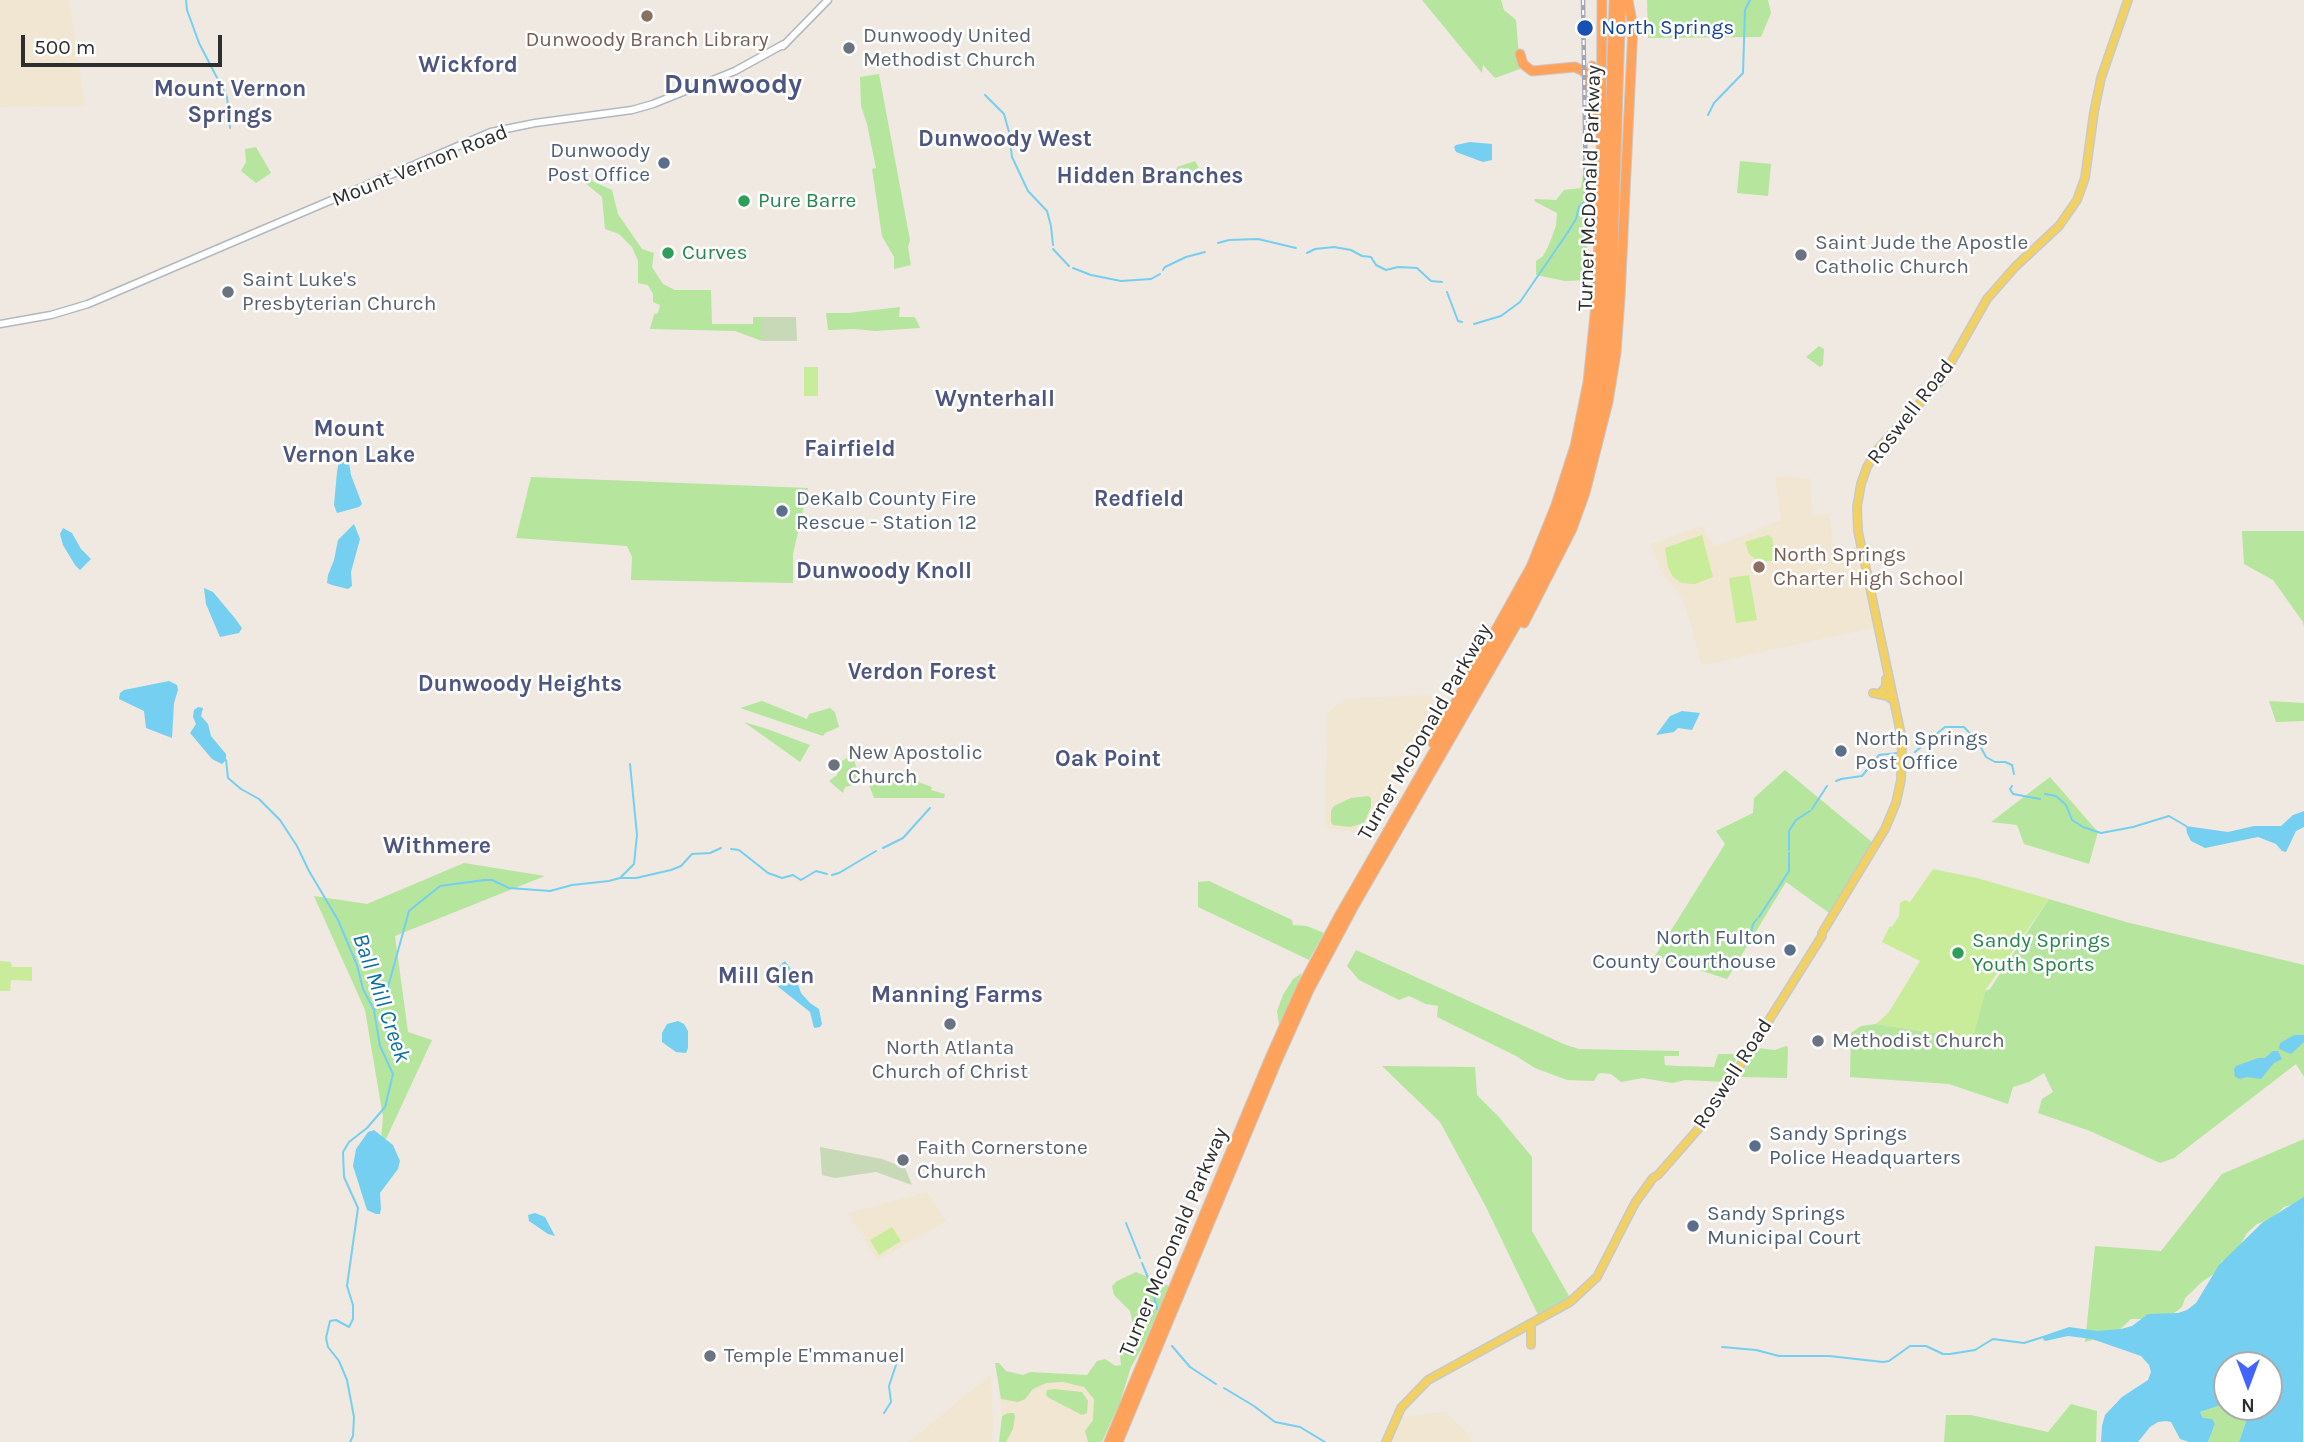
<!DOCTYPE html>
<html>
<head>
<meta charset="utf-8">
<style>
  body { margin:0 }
  #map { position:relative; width:2304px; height:1442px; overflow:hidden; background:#efe9e1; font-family:Karla,sans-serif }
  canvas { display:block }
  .north { position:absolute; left:2213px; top:1351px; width:70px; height:70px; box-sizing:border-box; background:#fff; border:2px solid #ababab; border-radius:50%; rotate:180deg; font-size:19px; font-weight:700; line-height:28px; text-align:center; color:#2e2e2e }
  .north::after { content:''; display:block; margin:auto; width:24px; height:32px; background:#4264fb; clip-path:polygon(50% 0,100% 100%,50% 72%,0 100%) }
  .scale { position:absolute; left:21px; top:35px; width:201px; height:32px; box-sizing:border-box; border:4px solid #2e2e2e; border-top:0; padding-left:9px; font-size:21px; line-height:24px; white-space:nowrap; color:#2e2e2e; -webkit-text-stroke:5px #fff; paint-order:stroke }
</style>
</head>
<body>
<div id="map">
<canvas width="2304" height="1442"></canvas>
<div class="north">N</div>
<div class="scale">500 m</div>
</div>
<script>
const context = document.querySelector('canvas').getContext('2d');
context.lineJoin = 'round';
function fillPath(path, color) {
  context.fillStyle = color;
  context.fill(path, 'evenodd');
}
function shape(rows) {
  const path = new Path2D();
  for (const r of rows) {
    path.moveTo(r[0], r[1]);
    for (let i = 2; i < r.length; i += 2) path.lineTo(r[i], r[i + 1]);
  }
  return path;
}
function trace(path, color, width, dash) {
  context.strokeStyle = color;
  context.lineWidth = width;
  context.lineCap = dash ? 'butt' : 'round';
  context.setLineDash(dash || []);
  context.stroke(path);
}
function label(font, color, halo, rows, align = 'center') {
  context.font = font + ' Karla,sans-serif';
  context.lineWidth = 5;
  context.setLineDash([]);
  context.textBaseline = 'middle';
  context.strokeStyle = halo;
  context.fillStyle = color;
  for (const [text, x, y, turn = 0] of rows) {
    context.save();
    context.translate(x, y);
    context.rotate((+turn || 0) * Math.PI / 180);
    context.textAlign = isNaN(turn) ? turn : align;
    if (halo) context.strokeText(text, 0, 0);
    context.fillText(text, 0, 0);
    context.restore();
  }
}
const education = shape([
  [0,0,69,0,85,106,0,107],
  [1785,476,1810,479,1812,515,1829,514,1835,562,1847,557,1855,546,1873,628,1702,665,1684,601,1661,571,1651,544,1702,525,1714,547,1781,520,1775,477],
  [1425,695,1431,696,1434,700,1434,707,1371,821,1360,833,1327,828,1325,822,1327,713,1345,699],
  [927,1192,946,1221,877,1261,848,1213],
  [991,1374,993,1427,991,1442,909,1442],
  [998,1381,1081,1381,1091,1391,1098,1405,1093,1442,1001,1442,1003,1426],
  [1445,1412,1471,1436,1471,1442,1390,1442,1400,1417]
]);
const green = shape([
  [1422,0,1501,0,1504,10,1516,20,1519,57,1522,67,1520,69,1495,78,1483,65,1482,73],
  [1647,0,1768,0,1771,13,1761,37,1648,38],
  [879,74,910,240,908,247,911,265,894,269,894,257,882,236,872,169,876,168,867,124,861,106,860,77],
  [256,147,271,173,256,183,241,171,246,162,245,149],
  [1195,161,1199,168,1186,178,1176,175,1177,167],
  [1740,161,1771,164,1768,196,1737,193],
  [1584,168,1588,280,1565,281,1536,275,1536,261,1543,256,1548,247,1556,226,1557,213,1534,201,1535,199,1556,200,1564,190,1581,188],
  [587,176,594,182,612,190,618,214,642,249,654,253,652,267,663,284,675,290,711,290,712,324,753,324,753,317,762,317,762,341,735,331,650,329,654,314,658,313,660,305,653,302,653,294,648,285,638,283,638,261,632,247,619,234,605,229,602,197,584,182],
  [900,307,899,317,915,317,920,328,875,331,854,329,828,330,826,313,848,313],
  [1819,346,1824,349,1823,365,1820,367,1806,357],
  [531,477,808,488,793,554,793,583,631,580,632,557,627,546,516,538],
  [2242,531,2304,531,2304,628,2303,622,2273,580,2244,564],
  [762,701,807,719,809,714,830,708,835,712,839,727,825,733,823,736,740,708],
  [2269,701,2304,703,2304,721,2276,722],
  [744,722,767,729,810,745,800,762],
  [852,755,862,783,845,787,843,793,829,781,837,775,842,761],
  [1785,770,1878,847,1832,915,1786,882,1727,979,1655,956,1725,844,1716,831,1753,813,1754,798],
  [891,772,932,787,931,790,945,794,944,798,874,798,869,785,891,783],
  [2050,777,2098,832,2089,864,2024,844,2017,825,1991,822],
  [1368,796,1371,798,1371,807,1364,823,1350,827,1333,825,1331,822,1331,811,1334,806,1351,798],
  [464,863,545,876,395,936,408,1032,432,1040,380,1152,383,1117,365,1010,314,896,367,904],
  [1209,881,1292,920,1293,925,1307,926,1324,933,1309,960,1198,907,1198,882],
  [2049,899,2126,922,2304,965,2304,1077,2296,1064,2174,1158,2160,1163,2090,1131,2038,1113,2042,1099,2053,1092,2044,1073,2029,1082,2013,1087,2008,1104,1949,1084,1850,1077,1851,1033,1861,1026,1876,1024,1973,1039,1981,993,1990,989],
  [1356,950,1566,1045,1579,1049,1679,1051,1679,1056,1664,1056,1665,1065,1677,1066,1714,1067,1718,1054,1737,1054,1738,1056,1725,1082,1685,1080,1672,1083,1643,1078,1621,1082,1611,1074,1602,1073,1598,1074,1594,1081,1567,1080,1535,1068,1516,1056,1437,1017,1438,1006,1426,1004,1409,996,1399,1000,1359,980,1347,966],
  [1302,973,1279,1025,1277,1011,1283,995,1293,979],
  [1786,1046,1788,1047,1787,1078,1740,1077,1757,1048,1775,1050],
  [1382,1066,1475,1067,1477,1095,1498,1116,1532,1157,1532,1231,1573,1303,1562,1312,1541,1321,1486,1207,1440,1122],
  [2304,1139,2304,1201,2284,1207,2271,1219,2257,1224,2247,1233,2231,1261,2222,1261,2217,1272,2203,1281,2185,1298,2182,1307,2166,1319,2131,1319,2115,1334,2085,1342,2095,1246,2161,1251,2222,1174],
  [1136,1272,1169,1286,1143,1346,1131,1367,1120,1402,1102,1442,1088,1442,1085,1431,1093,1420,1094,1399,1084,1387,1063,1382,1046,1383,1033,1389,1025,1399,1018,1402,1001,1399,995,1363,999,1363,1006,1371,1023,1375,1030,1372,1087,1375,1097,1361,1105,1359,1116,1366,1121,1365,1120,1355,1133,1325,1130,1311,1114,1295,1112,1286,1117,1281],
  [1054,1389,1082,1392,1088,1401,1087,1413,1082,1415,1049,1398,1046,1395,1047,1390],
  [2227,1403,2227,1407,2251,1407,2239,1442,2208,1442,2215,1424,2203,1418,2200,1412],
  [2071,1404,2097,1411,2096,1442,1944,1442,1946,1415,1971,1415,2048,1432],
  [1008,1413,1014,1413,1015,1417,1013,1429,1006,1442,999,1442,1002,1416]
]);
const cemetery = shape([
  [762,317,796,317,797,341,762,341],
  [820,1147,882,1159,905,1168,912,1185,876,1172,835,1178,822,1175]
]);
const pitch = shape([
  [804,367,818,367,818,396,804,396],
  [1702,535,1713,577,1695,584,1682,583,1673,577,1668,567,1665,548],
  [1768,535,1772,538,1777,561,1758,561,1749,554,1745,542],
  [1749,575,1757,620,1736,623,1729,578],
  [1933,869,1977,878,2049,899,1986,989,1973,1039,1876,1024,1889,1012,1920,961,1882,942,1890,926,1892,927,1899,916,1900,903,1905,900,1910,902],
  [0,961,11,962,12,967,32,967,32,981,11,980,10,991,0,991],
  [892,1227,901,1241,879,1255,870,1240]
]);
const water = shape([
  [1470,142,1492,144,1492,160,1483,162,1456,152,1454,147,1456,145],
  [347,451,351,475,362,504,359,507,337,513,334,505,337,472,340,455],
  [354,524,360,539,351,572,352,586,348,589,332,585,327,583,328,575,334,560,338,540],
  [63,528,72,533,81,549,91,559,80,570,75,565,63,545,60,534],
  [204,588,213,592,234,617,242,628,239,633,220,637,206,604],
  [169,681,177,685,178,690,174,703,172,738,146,728,144,711,119,699,120,693,124,690],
  [198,707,203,708,201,716,208,724,211,736,226,754,226,760,222,764,212,759,190,733,196,724,193,717,194,710],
  [1682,711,1700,713,1692,730,1678,728,1674,732,1656,735,1670,716],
  [2304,811,2304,827,2296,831,2286,852,2282,851,2276,844,2258,837,2205,848,2191,841,2187,833,2186,826,2228,832,2254,826,2281,826,2293,815],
  [785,961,794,973,801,993,810,1003,819,1009,822,1024,820,1027,814,1028,810,1012,776,985,780,965],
  [678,1021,684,1024,688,1031,688,1048,686,1053,676,1052,662,1042,662,1033,667,1024],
  [2294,1035,2304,1035,2304,1042,2291,1054,2279,1049,2280,1043],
  [2273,1051,2278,1051,2282,1059,2274,1063,2261,1079,2247,1077,2240,1079,2235,1077,2234,1069,2236,1066,2258,1058,2265,1058],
  [374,1130,393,1145,400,1161,398,1169,380,1193,381,1209,380,1214,376,1214,367,1210,353,1166,356,1149,368,1132],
  [2304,1197,2303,1442,2239,1442,2251,1407,2269,1407,2269,1365,2227,1365,2227,1403,2200,1412,2203,1418,2212,1419,2215,1424,2208,1442,2189,1442,2180,1439,2171,1422,2166,1421,2158,1422,2150,1427,2138,1442,2101,1442,2102,1426,2105,1415,2122,1397,2148,1380,2151,1372,2149,1365,2141,1356,2092,1339,2068,1336,2045,1341,2043,1339,2043,1336,2069,1327,2097,1331,2121,1329,2132,1326,2148,1314,2178,1313,2187,1310,2196,1303,2219,1265,2262,1223],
  [535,1213,545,1217,555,1236,548,1234,529,1221,528,1215]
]);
const stream = shape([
  [186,0,187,10,199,43,227,97,230,128],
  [985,95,1004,114,1009,132,1012,157,1028,191,1047,211,1051,226,1053,245],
  [1708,115,1714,103,1743,73,1745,10,1750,0],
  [1218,243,1229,240,1258,239,1296,248],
  [1053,249,1069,266],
  [1307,253,1315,249,1334,247,1351,250,1362,256,1371,257,1376,265,1386,270,1398,267,1417,268,1431,281,1442,282],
  [1073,268,1091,275,1121,281,1151,279,1160,274],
  [1163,270,1165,267,1186,257,1205,252],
  [1447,292,1458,321,1462,322],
  [1474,324,1501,316,1520,302,1568,232,1576,219,1579,207,1592,195],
  [1915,752,1945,727,1964,727,1978,742,1986,757,1995,762,2005,762,2012,765,2014,774],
  [226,760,228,778,241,789,259,799,280,820,297,846,309,871,338,920,357,965,363,989,374,1010,380,1046,393,1074,385,1107,367,1128,349,1142,343,1152,344,1177,358,1208,347,1286,353,1305,353,1319,349,1327,336,1320,330,1321,326,1338,328,1347,339,1361,347,1380,354,1417,353,1436,350,1442],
  [1836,781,1841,779,1862,776,1879,755,1898,753],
  [2012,786,2010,789,2013,794,2040,799],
  [2045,794,2056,796,2066,805,2072,820,2083,827,2101,833,2133,827,2169,816,2186,826],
  [1812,809,1827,786],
  [883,848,903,838,930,808],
  [731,849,739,850,768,873,782,878,793,875,801,880,816,871,827,874],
  [1789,850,1789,831,1796,820,1810,811],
  [832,875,839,873,876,851],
  [621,878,636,878,671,870,681,866,692,854,710,853,721,848],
  [1759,917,1789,871,1789,853],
  [1749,942,1753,924,1757,919],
  [374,1010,385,998,409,911,440,886,485,880,492,880,509,888,550,891,572,885,609,881,620,878,634,864,637,835,630,764],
  [1126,1223,1140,1258],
  [1142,1263,1152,1287,1157,1309],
  [1172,1346,1190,1367,1216,1384],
  [1722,1347,1756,1350,1779,1356,1829,1356,1883,1362,1889,1361,1910,1346,1926,1346,1943,1354,1950,1354,1975,1350,1993,1339,2024,1343,2043,1337],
  [1224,1388,1254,1406,1275,1422,1300,1427,1325,1442],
  [884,1413,891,1402,889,1386,896,1365]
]);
const secondary = shape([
  [783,46,828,0],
  [0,324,51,315,88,304,491,132,535,123,632,110,653,104,735,71,784,44]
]);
const primary = shape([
  [1881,692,1886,687,1886,679],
  [1873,693,1887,696,1894,701],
  [1531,1328,1531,1345],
  [1386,1442,1401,1408,1428,1380,1570,1302,1597,1277,1635,1203,1653,1178,1658,1175,1700,1127,1718,1101,1822,936,1822,933,1885,829,1896,803,1901,780,1902,739,1858,531,1857,507,1861,484,1867,467,1877,450,1941,380,1987,299,2015,267,2059,226,2077,200,2085,178,2094,112,2101,78,2128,0]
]);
const highway = shape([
  [1520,54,1523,64,1532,71,1575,67,1585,72,1590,82,1597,128],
  [1592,66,1595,85],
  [1524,623,1572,529,1585,493,1608,402,1616,353,1620,298,1633,27,1628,0],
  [1433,743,1531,567,1556,505,1575,446,1588,382,1597,295,1601,188,1602,0],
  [1109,1442,1270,1058,1302,986,1338,918,1524,595,1551,537,1567,496,1588,425,1600,353,1605,284,1614,0],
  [1118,1442,1277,1061,1309,990,1355,904,1531,599,1559,540,1575,498,1598,412,1610,339,1621,0]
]);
const rail = shape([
  [1583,0,1586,194]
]);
const markers = [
  [647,16,7,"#8d6e63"],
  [1585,28,9,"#1a4fb4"],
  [849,48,7,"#6b7280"],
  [664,163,7,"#5c6f8a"],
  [744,201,7,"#2e9e5b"],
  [668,253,7,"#2e9e5b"],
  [1801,255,7,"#6b7280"],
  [228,292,7,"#6b7280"],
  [782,511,7,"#5c6f8a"],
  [1759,567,7,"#8d6e63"],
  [1841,751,7,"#5c6f8a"],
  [834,765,7,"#6b7280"],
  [1790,950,7,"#5c6f8a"],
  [1958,953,7,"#2e9e5b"],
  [950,1024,7,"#6b7280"],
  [1818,1041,7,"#6b7280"],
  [1755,1146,7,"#5c6f8a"],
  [903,1160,7,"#6b7280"],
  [1693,1226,7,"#5c6f8a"],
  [710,1356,7,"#6b7280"]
];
const transitNames = [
  ["North Springs",1601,28]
];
const worshipNames = [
  ["Dunwoody United",863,36],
  ["Methodist Church",863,60],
  ["Saint Jude the Apostle",1815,243],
  ["Catholic Church",1815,267],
  ["Saint Luke's",242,280],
  ["Presbyterian Church",242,304],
  ["New Apostolic",848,753],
  ["Church",848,777],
  ["Methodist Church",1832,1041],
  ["North Atlanta",950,1048,"center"],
  ["Church of Christ",950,1072,"center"],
  ["Faith Cornerstone",917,1148],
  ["Church",917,1172],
  ["Temple E'mmanuel",724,1356]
];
const educationNames = [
  ["Dunwoody Branch Library",647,40],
  ["North Springs",1773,555,"left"],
  ["Charter High School",1773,579,"left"]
];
const serviceNames = [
  ["Dunwoody",650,151,"right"],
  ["Post Office",650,175,"right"],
  ["DeKalb County Fire",796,499],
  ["Rescue - Station 12",796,523],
  ["North Springs",1855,739],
  ["Post Office",1855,763],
  ["North Fulton",1776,938,"right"],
  ["County Courthouse",1776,962,"right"],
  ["Sandy Springs",1769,1134],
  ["Police Headquarters",1769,1158],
  ["Sandy Springs",1707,1214],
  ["Municipal Court",1707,1238]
];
const streetNames = [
  ["Mount Vernon Road",420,166,-22],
  ["Turner McDonald Parkway",1590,188,-88],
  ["Roswell Road",1911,412,-52],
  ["Turner McDonald Parkway",1425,732,-60],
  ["Roswell Road",1733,1074,-57],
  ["Turner McDonald Parkway",1174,1242,-67]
];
const leisureNames = [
  ["Pure Barre",758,201],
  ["Curves",682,253],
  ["Sandy Springs",1972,941],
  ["Youth Sports",1972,965]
];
const neighbourhoodNames = [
  ["Wickford",468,65],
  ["Mount Vernon",230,89],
  ["Springs",230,115],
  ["Dunwoody West",1005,139],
  ["Hidden Branches",1150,176],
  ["Wynterhall",995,399],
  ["Mount",349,429],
  ["Vernon Lake",349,455],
  ["Fairfield",850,449],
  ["Redfield",1139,499],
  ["Dunwoody Knoll",884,571],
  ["Verdon Forest",922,672],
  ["Dunwoody Heights",520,684],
  ["Oak Point",1108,759],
  ["Withmere",437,846],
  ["Mill Glen",766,976],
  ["Manning Farms",957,995]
];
const waterNames = [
  ["Ball Mill Creek",381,998,71]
];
const districtNames = [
  ["Dunwoody",733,85]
];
fillPath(education, '#f0e6d1');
fillPath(green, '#b6e59e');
fillPath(cemetery, '#c8d9b8');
fillPath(pitch, '#c9ec9a');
fillPath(water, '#75cff0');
trace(stream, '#75cff0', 2);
trace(secondary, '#b4b7c1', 9);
trace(primary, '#c9c9c9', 10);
trace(highway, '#c9c9c9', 11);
trace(secondary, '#fff', 6);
trace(primary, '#f2d163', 7);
trace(highway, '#ffa35c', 9);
trace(rail, '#a3a6b8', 4.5);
trace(rail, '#fff', 2, [5]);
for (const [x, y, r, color] of markers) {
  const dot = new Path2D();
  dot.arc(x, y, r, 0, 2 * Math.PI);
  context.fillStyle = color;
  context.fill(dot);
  trace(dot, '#fff', 2.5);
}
label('21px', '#164399', '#fff', transitNames, 'left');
label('21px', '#5b616d', '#fff', worshipNames, 'left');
label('21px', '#785e54', '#fff', educationNames);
label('21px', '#4e5e75', '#fff', serviceNames, 'left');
label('21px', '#2e2e2e', '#fff', streetNames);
label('21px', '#27864d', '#fff', leisureNames, 'left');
label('bold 23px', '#4d5680', '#fff', neighbourhoodNames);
label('italic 23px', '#0d6fa3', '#fff', waterNames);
label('bold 28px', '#4d5680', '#fff', districtNames);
</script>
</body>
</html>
